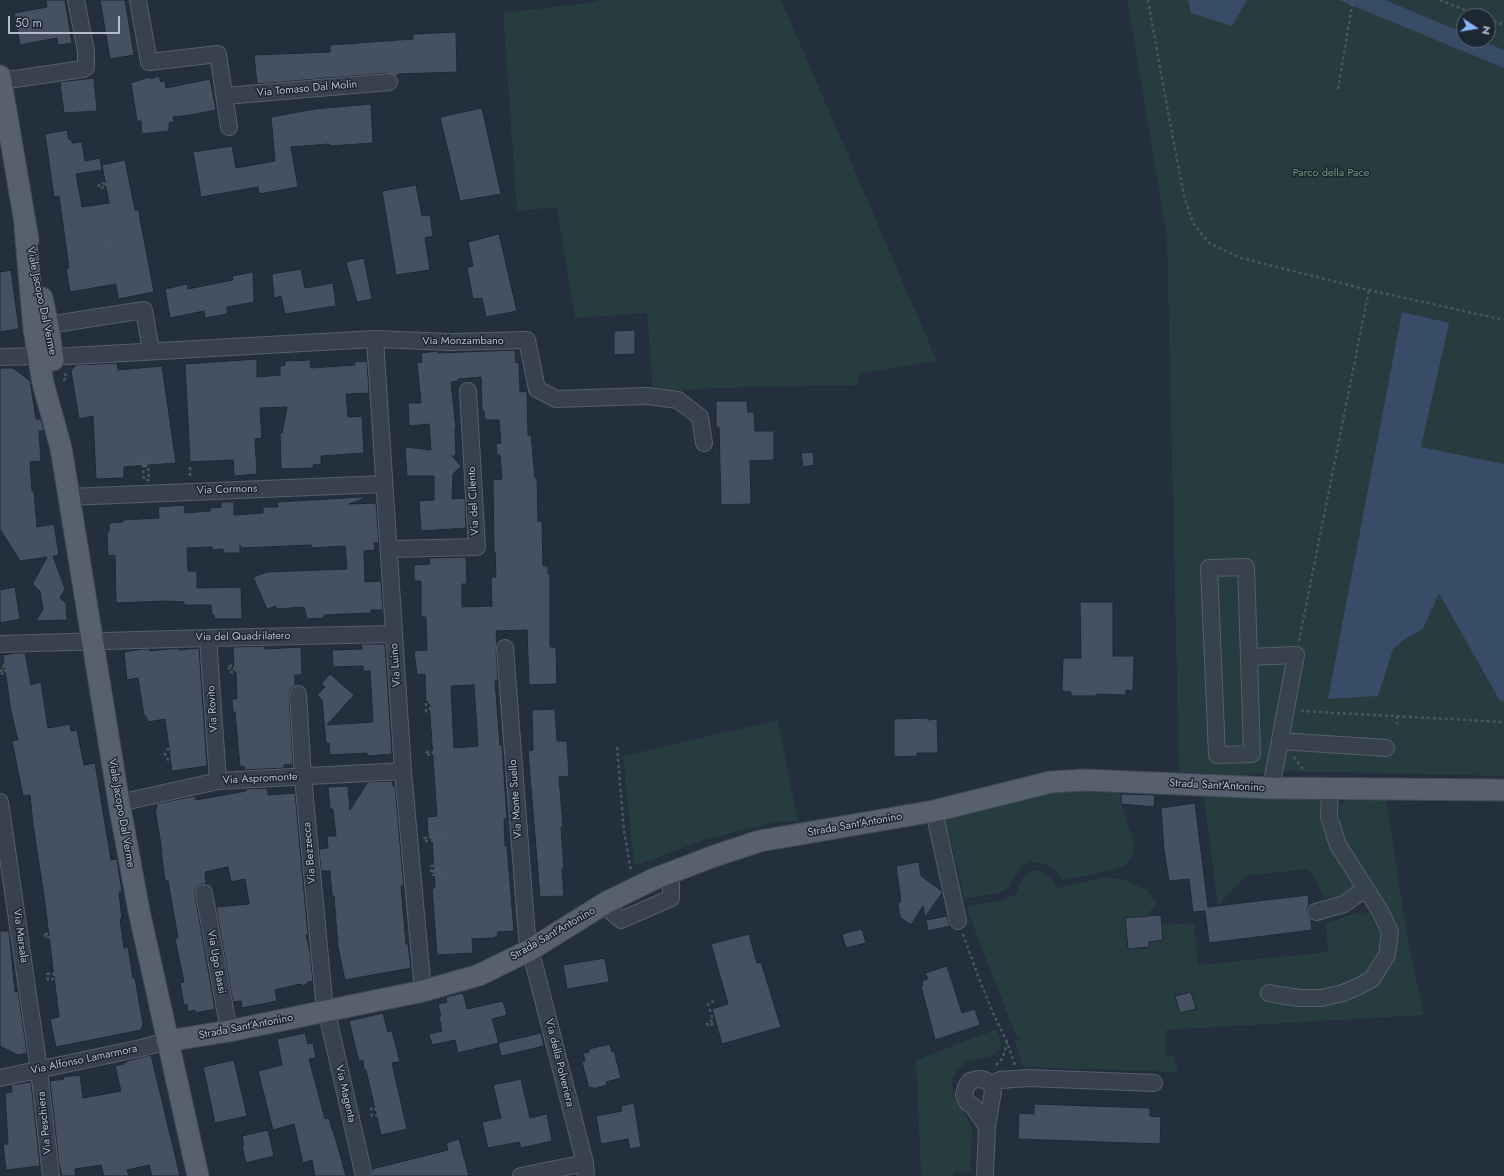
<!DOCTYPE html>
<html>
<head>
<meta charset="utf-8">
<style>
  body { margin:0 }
  #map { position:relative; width:1504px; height:1176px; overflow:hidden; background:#242f3e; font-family:Jost,sans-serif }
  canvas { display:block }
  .north { position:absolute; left:1456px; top:8px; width:40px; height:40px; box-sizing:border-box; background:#1d2633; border:1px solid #59626f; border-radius:50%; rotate:102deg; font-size:11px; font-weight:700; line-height:16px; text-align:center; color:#b4bcc9 }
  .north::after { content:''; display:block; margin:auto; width:14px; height:18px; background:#8ab4f8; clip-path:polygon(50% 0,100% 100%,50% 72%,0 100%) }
  .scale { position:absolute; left:8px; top:16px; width:112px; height:18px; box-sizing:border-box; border:2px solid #b4bcc9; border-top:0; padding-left:5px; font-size:12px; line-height:14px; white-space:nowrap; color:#b4bcc9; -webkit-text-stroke:3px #1d2633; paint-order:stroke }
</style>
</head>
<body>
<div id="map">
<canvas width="1504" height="1176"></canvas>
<div class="north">N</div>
<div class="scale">50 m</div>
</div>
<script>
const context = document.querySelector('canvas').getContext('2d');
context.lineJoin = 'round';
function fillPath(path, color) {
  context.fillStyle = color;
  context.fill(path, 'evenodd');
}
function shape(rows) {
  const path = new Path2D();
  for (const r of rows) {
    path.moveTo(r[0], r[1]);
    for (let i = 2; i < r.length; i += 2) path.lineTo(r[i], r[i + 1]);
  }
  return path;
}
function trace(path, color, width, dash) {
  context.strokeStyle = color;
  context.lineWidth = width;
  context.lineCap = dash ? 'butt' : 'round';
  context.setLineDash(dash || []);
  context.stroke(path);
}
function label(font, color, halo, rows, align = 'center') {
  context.font = font + ' Jost,sans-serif';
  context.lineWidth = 3;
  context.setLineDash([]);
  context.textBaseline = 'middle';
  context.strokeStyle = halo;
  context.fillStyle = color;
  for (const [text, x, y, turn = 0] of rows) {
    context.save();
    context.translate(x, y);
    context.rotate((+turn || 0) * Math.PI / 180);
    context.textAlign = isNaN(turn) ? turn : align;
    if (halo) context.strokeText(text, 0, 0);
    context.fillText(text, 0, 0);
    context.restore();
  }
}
const green = shape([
  [600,0,781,0,937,361,860,374,858,385,747,387,653,391,647,313,575,318,557,207,517,211,503,13,589,3],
  [1127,0,1504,0,1504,776,1283,771,1241,775,1179,772,1167,240],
  [1464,16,1488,16,1488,40,1464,40],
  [778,720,798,821,776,822,704,840,634,866,623,756],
  [1122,790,1121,804,1134,843,1132,856,1125,865,1114,870,1063,880,1056,871,1046,864,1031,862,1022,866,1014,878,1009,888,999,893,964,899,955,858,945,820,1050,793],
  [1203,793,1323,800,1330,843,1336,859,1355,885,1355,888,1353,891,1337,896,1325,898,1309,869,1245,876,1218,906],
  [1386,799,1408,940,1424,1015,1166,1030,1166,1056,1174,1056,1178,1072,1025,1067,1022,1065,1015,1041,1021,1037,1015,1034,966,907,1002,900,1015,895,1021,882,1028,873,1033,870,1042,872,1050,877,1058,888,1102,878,1117,878,1126,880,1147,891,1157,903,1146,916,1125,918,1128,949,1149,947,1149,942,1163,940,1162,925,1194,923,1198,965,1328,952,1326,923,1357,913,1374,912,1382,923,1383,930,1382,948,1373,965,1359,979,1347,984,1320,992,1287,991,1267,985,1264,995,1286,1002,1322,1003,1352,994,1371,983,1386,966,1392,951,1394,936,1392,920,1380,899,1348,848,1341,831,1339,820,1340,806,1346,800],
  [1191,992,1196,1009,1180,1013,1176,997],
  [997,1029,1001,1042,1000,1048,995,1053,990,1057,972,1059,965,1062,954,1075,952,1082,954,1098,966,1115,972,1129,971,1172,954,1171,953,1176,921,1176,916,1060]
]);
const water = shape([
  [1188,0,1247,0,1232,26,1191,13],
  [1339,0,1385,0,1464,33,1464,40,1480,40,1504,50,1504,68],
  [1402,312,1449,323,1421,447,1504,464,1504,701,1500,701,1439,593,1423,629,1406,638,1393,649,1378,696,1328,699]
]);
const building = shape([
  [46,0,65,0,72,43,58,45,57,38,20,45,14,13,47,7,46,0],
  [100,0,125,0,134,55,110,59,100,0],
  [456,32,457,72,398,74,398,75,396,76,388,73,257,84,254,55,330,52,330,45,413,39,413,34,456,32],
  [159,76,161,82,165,81,166,88,210,79,216,110,190,115,173,117,174,122,169,123,169,131,142,134,141,121,137,121,131,83,149,77,150,79,159,76],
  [94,78,97,111,64,113,60,82,94,78],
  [371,104,373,143,329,146,329,144,291,147,298,187,259,194,258,187,201,197,193,152,232,146,236,168,275,161,271,117,315,109,371,104],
  [482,108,501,194,460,201,440,117,482,108],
  [67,130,69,140,71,139,72,143,82,142,85,161,100,158,102,170,76,174,82,207,109,203,102,165,125,160,135,210,139,210,140,219,154,292,118,299,116,284,70,292,66,269,69,268,59,196,54,197,45,134,67,130],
  [416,185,422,216,430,215,433,236,425,238,430,270,396,275,382,191,416,185],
  [499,234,517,311,486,317,482,298,473,299,467,267,473,266,468,242,499,234],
  [364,258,372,299,357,302,346,262,364,258],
  [301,269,305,288,333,283,336,306,285,314,281,296,274,298,272,274,301,269],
  [11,270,19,329,0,332,0,272,11,270],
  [253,272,254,302,227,307,227,314,205,318,204,311,170,318,165,289,187,284,188,289,233,280,232,276,253,272],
  [635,330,635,354,614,355,614,331,635,330],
  [515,350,516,363,519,362,520,392,527,391,528,435,531,435,535,478,537,478,538,521,542,521,543,566,548,566,548,574,550,574,550,647,556,647,557,684,529,685,527,630,496,631,497,643,496,649,498,680,495,681,500,745,502,745,507,819,504,819,505,846,507,846,514,931,498,932,497,936,493,938,472,939,473,953,437,955,432,888,435,888,432,838,428,838,427,817,437,816,429,701,426,702,425,674,417,675,414,651,427,650,426,617,421,617,421,581,414,581,414,565,430,564,429,558,466,557,467,584,462,584,462,607,492,606,491,577,496,577,495,552,494,552,493,480,502,479,500,455,497,455,496,444,501,443,499,420,485,420,484,411,482,411,481,377,458,379,458,381,451,382,456,429,455,429,456,456,452,456,461,466,453,474,452,499,465,498,466,528,421,531,419,501,434,500,434,476,407,476,405,447,431,450,429,424,409,426,408,403,421,403,417,363,422,362,421,353,438,351,438,353,515,350],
  [474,685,478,746,454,748,451,686,474,685],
  [257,359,257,377,280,375,280,366,285,365,285,361,310,360,311,368,355,365,354,362,367,361,369,393,346,394,348,417,362,416,364,453,321,456,321,464,313,465,314,468,281,469,280,433,282,433,287,407,260,408,262,438,255,439,257,474,234,476,233,460,190,462,185,364,257,359],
  [117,363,118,370,162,366,176,463,124,467,124,478,96,479,93,416,79,419,71,371,76,365,117,363],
  [0,368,13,368,30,381,36,419,41,419,44,431,39,431,41,461,30,462,32,491,34,491,37,527,54,524,59,555,53,556,65,589,60,598,66,603,67,620,36,621,43,609,40,591,36,588,33,583,47,557,20,561,0,529,0,368],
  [716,401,747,401,748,412,754,412,755,431,774,431,774,460,750,461,751,504,721,505,719,427,716,427,716,401],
  [813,452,814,465,803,467,801,453,813,452],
  [362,497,363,499,349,504,376,503,379,543,374,543,375,550,364,551,365,582,381,581,383,610,371,610,371,613,324,615,324,618,307,619,304,607,276,609,276,606,267,609,253,577,267,572,347,569,345,546,310,548,312,545,241,548,240,545,240,553,223,553,223,549,212,550,212,547,187,548,188,571,197,571,197,588,241,587,242,619,215,619,214,615,212,615,211,605,184,605,184,602,168,601,116,603,115,555,108,556,107,532,109,532,109,523,123,522,123,520,159,518,158,507,184,505,185,513,210,511,210,508,221,507,221,502,234,502,234,515,263,513,263,507,278,507,277,502,362,497],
  [15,587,20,619,0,623,0,590,15,587],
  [1080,602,1113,602,1113,656,1134,656,1133,691,1126,690,1126,695,1096,694,1096,696,1071,696,1071,692,1062,691,1063,658,1081,658,1080,602],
  [361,644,385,644,392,754,367,756,367,753,330,755,329,743,326,743,322,700,317,695,325,687,321,684,330,674,354,695,327,725,373,722,370,671,363,671,363,666,333,667,332,650,362,649,361,644],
  [265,646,265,649,301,647,302,675,295,675,295,685,290,689,289,694,293,764,284,765,284,768,244,770,244,766,240,767,235,712,233,712,232,699,237,699,236,672,234,672,233,647,265,646],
  [179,648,179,650,199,648,207,766,172,771,165,719,148,722,146,716,144,716,138,678,127,680,124,652,142,649,150,649,150,651,179,648],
  [16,653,25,653,31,685,41,682,48,728,70,724,71,731,77,730,84,765,95,763,111,860,117,859,122,892,119,892,122,919,120,919,124,948,128,947,133,978,135,978,143,1024,141,1030,56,1047,50,1019,59,1017,44,896,33,825,30,795,23,796,12,741,18,740,11,712,3,655,16,653],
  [555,709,557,741,567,741,569,776,559,777,563,827,561,827,564,869,562,869,564,896,540,897,528,751,533,750,532,710,555,709],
  [928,718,928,720,937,719,938,753,917,753,917,756,894,757,894,719,928,718],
  [392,781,393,786,395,786,403,878,404,885,401,886,406,944,408,944,411,968,345,980,338,947,334,896,332,896,330,871,321,871,319,849,328,848,327,836,336,836,333,809,330,809,328,787,348,786,350,810,368,782,392,781],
  [267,788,268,795,295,793,308,935,306,935,310,952,313,981,308,982,304,986,300,984,275,990,277,1001,242,1008,241,1001,233,1002,216,907,249,904,245,879,231,882,228,867,205,872,206,884,202,884,198,886,195,890,195,895,215,1009,195,1013,195,1010,188,1012,187,1004,184,1005,180,983,184,982,175,939,178,938,168,881,165,881,161,851,162,851,155,809,157,808,156,804,195,796,196,800,246,791,246,789,267,788],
  [1121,794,1155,795,1154,807,1121,804,1121,794],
  [1195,803,1208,907,1308,895,1309,905,1307,909,1307,914,1311,920,1312,930,1209,943,1205,911,1193,912,1189,879,1169,881,1164,850,1161,808,1195,803],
  [919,862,921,876,942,891,942,893,925,917,923,906,911,925,900,917,898,904,901,901,896,866,919,862],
  [1161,915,1163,940,1149,942,1149,947,1128,949,1125,918,1161,915],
  [947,916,950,926,928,931,926,920,947,916],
  [862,929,866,943,846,948,842,934,862,929],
  [0,931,9,931,15,992,18,991,27,1053,18,1055,0,1046,0,931],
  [749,934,757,963,761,962,781,1027,722,1044,712,1009,728,1004,711,944,749,934],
  [605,958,609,982,567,989,563,965,605,958],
  [947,966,962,1013,975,1009,980,1025,935,1040,921,986,923,986,922,981,928,979,925,973,947,966],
  [1191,992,1196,1009,1180,1013,1175,996,1191,992],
  [463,993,467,1009,503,1001,507,1015,492,1019,499,1043,458,1053,455,1040,432,1045,429,1034,442,1031,439,1017,441,1016,438,1004,447,1002,446,997,463,993],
  [383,1013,388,1032,392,1031,400,1062,392,1063,407,1129,381,1135,366,1070,364,1070,363,1060,359,1061,349,1021,383,1013],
  [305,1033,308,1044,313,1043,316,1058,309,1059,325,1119,329,1118,332,1130,333,1130,346,1176,315,1176,312,1160,303,1163,294,1124,273,1130,258,1071,282,1065,277,1039,305,1033],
  [541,1033,544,1046,501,1056,498,1043,541,1033],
  [610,1044,612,1052,614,1051,621,1078,606,1082,607,1085,593,1089,593,1087,589,1088,582,1062,585,1061,583,1053,589,1052,589,1049,610,1044],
  [151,1055,180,1176,152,1176,149,1165,127,1170,129,1176,104,1176,101,1165,75,1169,76,1176,62,1176,59,1164,50,1081,64,1079,63,1077,80,1075,83,1098,121,1091,115,1066,124,1064,123,1063,127,1062,126,1061,151,1055],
  [234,1060,247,1116,215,1123,203,1067,234,1060],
  [521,1079,530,1118,547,1114,552,1141,521,1148,519,1142,488,1148,482,1122,501,1118,493,1085,521,1079],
  [31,1082,40,1166,6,1170,3,1144,8,1144,5,1093,12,1092,11,1085,31,1082],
  [634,1103,641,1147,630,1149,628,1139,601,1144,596,1116,622,1111,621,1106,634,1103],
  [1034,1104,1150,1108,1150,1116,1161,1117,1160,1144,1018,1139,1019,1113,1034,1114,1034,1104],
  [268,1130,274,1156,246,1163,242,1146,244,1145,242,1136,268,1130],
  [459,1139,469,1176,373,1176,372,1169,448,1150,446,1143,459,1139]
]);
const path = shape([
  [1148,0,1163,85,1184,196,1193,223,1209,243,1241,258,1369,290,1504,320],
  [1440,0,1480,16],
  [1488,19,1504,25],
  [1338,89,1353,0],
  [106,183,106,187,99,188,99,184,106,183],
  [108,244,113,244,113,247,108,247,108,244],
  [117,281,119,281,120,287,118,288,117,281],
  [63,380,66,379,65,372],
  [142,456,145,456,145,466,148,466,149,480,144,480,142,456],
  [190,467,190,478],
  [1299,641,1369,290],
  [229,666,234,666,234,672,229,672,229,666],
  [0,671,4,670,3,664,4,663,6,673,0,674],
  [430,701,430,710,426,711,426,702,430,701],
  [1301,711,1504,722],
  [1397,716,1397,724],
  [617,747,624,831,631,871],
  [169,748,165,754,166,758,170,761],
  [426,752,433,752,433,754,426,755,426,752],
  [1294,757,1302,768,1306,770],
  [443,837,443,840,425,841,424,838,443,837],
  [431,866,433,866,434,873,443,872,444,875,432,875,431,866],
  [45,934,49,934,49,937,45,938,45,934],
  [963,934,978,976,994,1015,1007,1042,1015,1065],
  [54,973,54,979,48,980,47,974,54,973],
  [714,1001,708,1004,713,1020,707,1023,708,1026,715,1023],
  [996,1065,1003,1058,1007,1042],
  [375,1108,377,1115,372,1116,371,1109,375,1108]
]);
const minor = shape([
  [138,0,149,62,218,54,229,127],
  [1,81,83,69,86,67,86,51,76,0],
  [225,96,389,82],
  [48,325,144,310,151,351],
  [375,339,403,771,423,991],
  [0,357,38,356],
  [53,357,375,339,451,342,527,340,537,389,556,399,647,396,678,400,700,417,704,443],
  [69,497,384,484],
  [389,549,477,547,468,391],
  [208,638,218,781],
  [0,644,208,638,394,634],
  [505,648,527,937,585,1163,586,1176],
  [1249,657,1252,754,1217,755,1209,568,1246,567,1249,657,1296,655,1271,788],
  [298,694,303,777,324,1000,364,1176],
  [1280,741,1386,748],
  [0,802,39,1070,51,1176],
  [119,803,218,781,403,771],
  [934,811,958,921],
  [204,893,229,1031],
  [607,902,612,912,621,920,644,910,671,898,671,883,668,874],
  [1316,912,1344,904,1365,889],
  [1269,993,1279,995,1300,998,1321,998,1343,993,1357,987,1372,979,1387,955,1390,932,1380,911,1338,845,1329,817,1330,789],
  [0,1078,141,1048,167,1041],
  [991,1085,1000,1080,1029,1078,1154,1083],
  [521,1176,585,1163],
  [985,1176,987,1127,993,1091,991,1085,985,1080,978,1079,970,1081,966,1087,964,1095,967,1102,973,1106,987,1127]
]);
const major = shape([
  [0,76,28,240],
  [25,227,34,329,43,383,61,448,119,803,139,911,198,1176],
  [42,298,48,325,53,360],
  [167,1041,229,1031,423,991,479,975,530,950,607,902,654,879,717,855,760,841,934,811,1051,782,1085,780,1271,788,1504,790]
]);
const streetNames = [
  ["Via Tomaso Dal Molin",307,89,-5],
  ["Viale Jacopo Dal Verme",41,301,78],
  ["Via Monzambano",463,341],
  ["Via Cormons",227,490,-2],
  ["Via del Cilento",474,501,-93],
  ["Via del Quadrilatero",243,637,-1],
  ["Via Luino",396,665,-94],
  ["Via Rovito",213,709,-94],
  ["Via Aspromonte",260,779,-3],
  ["Strada Sant'Antonino",1217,786,3],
  ["Via Monte Suello",516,799,-94],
  ["Viale Jacopo Dal Verme",121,813,80],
  ["Strada Sant'Antonino",855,825,-10],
  ["Via Bezzecca",310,853,-95],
  ["Strada Sant'Antonino",553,934,-30],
  ["Via Marsala",20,936,82],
  ["Via Ugo Bassi",216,962,80],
  ["Strada Sant'Antonino",246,1027,-11],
  ["Via Alfonso Lamarmora",84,1060,-12],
  ["Via della Polveriera",559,1063,76],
  ["Via Magenta",345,1094,77],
  ["Via Peschiera",45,1123,-96]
];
const parkNames = [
  ["Parco della Pace",1331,173]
];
fillPath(green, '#263c3f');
fillPath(water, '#394c67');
fillPath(building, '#455162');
trace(building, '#1f2835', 1);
trace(minor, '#565f6c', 18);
trace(major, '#414a57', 23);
trace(path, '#44595c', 2.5, [3, 3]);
trace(minor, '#38414e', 16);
trace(major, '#56606e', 21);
label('11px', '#b4bcc9', '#1d2633', streetNames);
label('11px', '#6b9a76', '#1d2633', parkNames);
</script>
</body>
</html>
